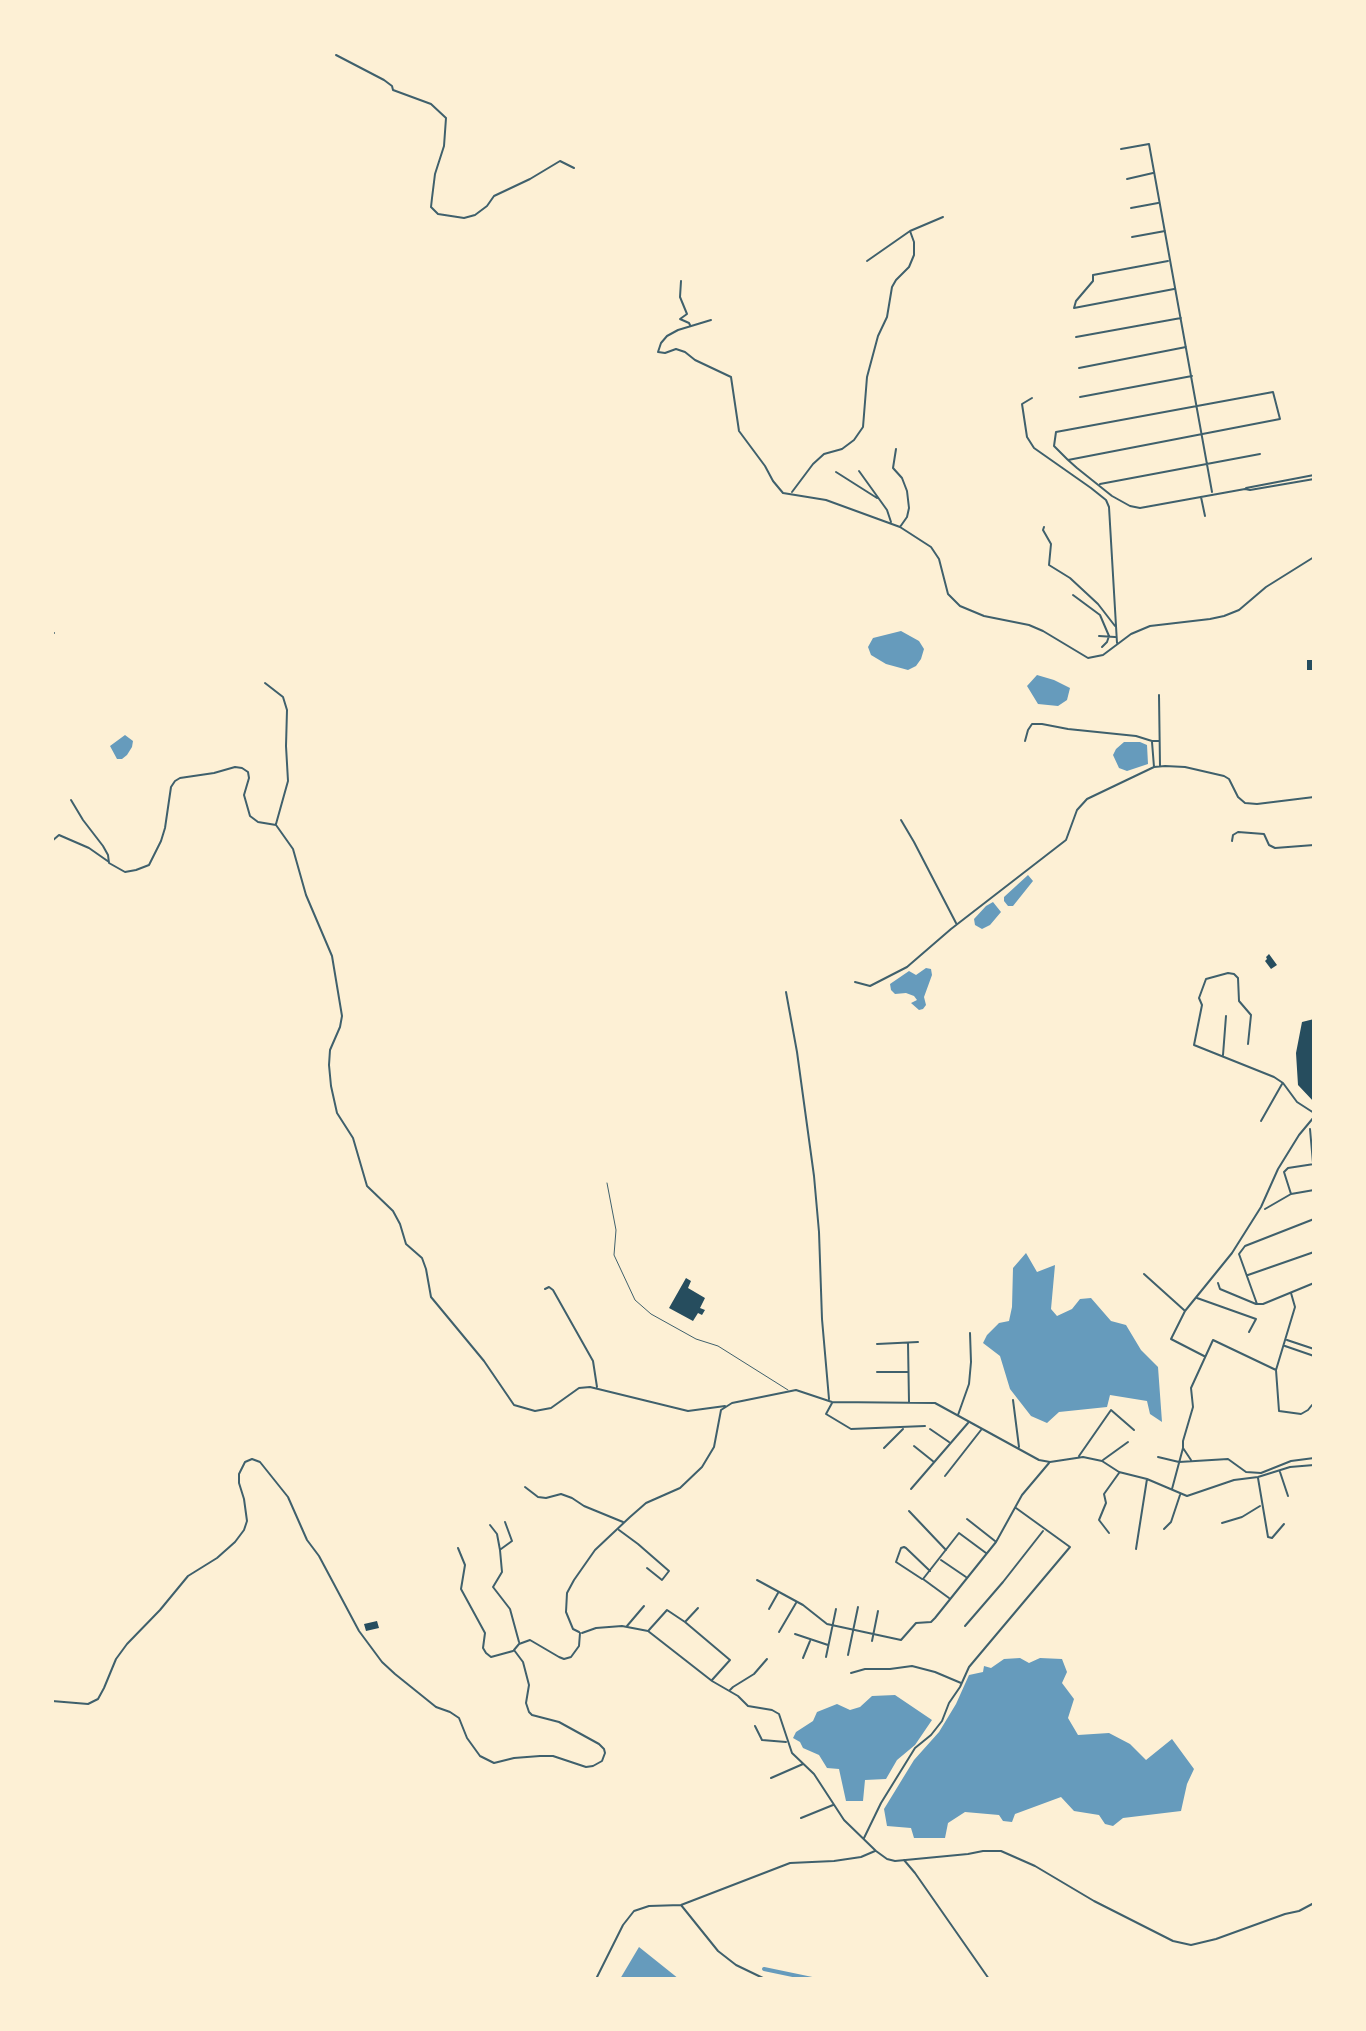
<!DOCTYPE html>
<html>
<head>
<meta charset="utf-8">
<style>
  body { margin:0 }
  #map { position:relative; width:1366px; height:2031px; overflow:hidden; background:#fdf0d5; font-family:Raleway,sans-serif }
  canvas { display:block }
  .frame { position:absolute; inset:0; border:54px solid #fdf0d5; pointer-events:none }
</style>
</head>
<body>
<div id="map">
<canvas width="1366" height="2031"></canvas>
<div class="frame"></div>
</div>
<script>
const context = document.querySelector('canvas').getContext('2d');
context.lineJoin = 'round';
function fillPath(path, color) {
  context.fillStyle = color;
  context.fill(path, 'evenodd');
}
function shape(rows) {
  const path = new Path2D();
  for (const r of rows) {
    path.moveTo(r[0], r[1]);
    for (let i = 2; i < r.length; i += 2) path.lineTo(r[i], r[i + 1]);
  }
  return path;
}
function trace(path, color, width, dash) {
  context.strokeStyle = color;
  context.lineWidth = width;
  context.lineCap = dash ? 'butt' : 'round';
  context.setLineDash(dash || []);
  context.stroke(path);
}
const water = shape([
  [901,631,919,641,924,649,921,659,916,666,908,670,886,664,871,655,868,647,873,638],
  [1037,675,1054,680,1070,688,1067,700,1058,706,1038,704,1027,686],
  [125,735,133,741,132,747,127,755,122,759,117,759,110,746],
  [1124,742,1140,742,1147,745,1148,764,1127,771,1119,768,1113,755,1116,749],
  [1028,875,1033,881,1013,906,1008,906,1004,901,1004,897],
  [993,902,1001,912,990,925,982,929,975,925,974,919,986,906],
  [926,968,931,969,932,975,924,997,926,1005,923,1009,919,1010,911,1003,917,1000,914,996,906,993,895,994,891,990,890,984,909,971,916,975],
  [1026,1253,1037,1272,1055,1265,1051,1309,1057,1316,1072,1309,1080,1299,1091,1298,1111,1321,1126,1325,1141,1350,1158,1367,1162,1422,1150,1414,1147,1401,1110,1395,1107,1407,1059,1412,1047,1423,1031,1416,1010,1389,1000,1356,983,1343,987,1335,999,1323,1009,1321,1012,1307,1013,1268],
  [1020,1658,1029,1663,1040,1658,1062,1659,1067,1672,1062,1683,1074,1699,1068,1718,1078,1735,1109,1733,1130,1744,1146,1760,1172,1739,1194,1769,1187,1784,1181,1811,1123,1818,1113,1826,1105,1824,1099,1815,1074,1811,1061,1797,1015,1814,1012,1822,1003,1821,999,1815,965,1812,948,1823,945,1838,914,1838,911,1828,887,1826,884,1809,914,1760,939,1732,956,1704,969,1675,983,1672,984,1666,991,1668,1004,1659],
  [895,1695,932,1720,915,1745,897,1760,886,1779,865,1780,863,1801,846,1801,839,1769,827,1768,819,1755,803,1748,800,1742,793,1738,796,1732,813,1721,817,1712,837,1704,850,1710,860,1707,872,1696],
  [639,1947,679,1979,620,1979]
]);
const canal = shape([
  [764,1969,812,1979]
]);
const building = shape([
  [1307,660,1314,660,1314,670,1307,670],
  [1269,954,1277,965,1271,969,1265,961,1267,959,1266,957],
  [1314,1019,1314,1102,1298,1085,1296,1053,1302,1022],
  [686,1278,691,1281,688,1288,705,1298,700,1308,705,1310,702,1315,698,1313,693,1321,669,1308],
  [377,1621,379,1628,366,1631,364,1624]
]);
const service = shape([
  [607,1183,616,1230,614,1255,635,1300,651,1314,696,1339,718,1346,788,1390]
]);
const minor = shape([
  [336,55,384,80,392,86,393,90,431,104,446,118,444,146,435,174,432,198,431,207,438,214,464,218,475,215,487,206,494,196,530,179,560,161,574,168],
  [1121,149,1149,144,1212,492],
  [1127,179,1153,173],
  [1131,208,1158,203],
  [1132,237,1165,231],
  [867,261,910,231,943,217],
  [1168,261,1093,275,1093,281,1076,301,1074,308,1174,289],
  [681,281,680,297,687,314,680,319,689,323,690,325],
  [711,320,678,330,667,336,661,343,658,352,665,353,676,349,685,352,695,360,731,377,739,431,765,466,773,481,783,493,826,500,900,527,931,547,939,559,948,594,960,606,984,616,1029,625,1043,631,1088,658,1103,655,1131,634,1150,626,1210,619,1224,616,1239,610,1266,587,1314,557],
  [1076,337,1181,318],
  [1079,368,1186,347],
  [1080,397,1192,376],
  [1032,398,1022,404,1027,437,1034,448,1091,488,1106,500,1109,507,1117,643],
  [896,449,893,468,902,478,907,491,909,508,907,517,900,527],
  [1068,460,1280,419,1273,392,1056,432,1054,446,1068,460,1077,468,1112,496,1130,506,1140,508,1245,489,1250,490,1314,479],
  [859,471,887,510,891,522],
  [836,472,877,498],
  [1100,484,1260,454],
  [1246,488,1314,475],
  [792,492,813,464,824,454,842,449,854,440,863,427,867,377,878,336,887,317,892,287,896,280,909,267,914,255,914,242,910,231],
  [1201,497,1205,516],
  [1044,527,1043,530,1051,544,1049,565,1070,578,1098,604,1115,626],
  [1073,595,1100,615,1109,636,1107,642,1102,647],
  [52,633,54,633],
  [1099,636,1115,637],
  [265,683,283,697,287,710,286,746,288,781,276,824],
  [1159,695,1160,766],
  [1025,741,1028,730,1032,724,1042,724,1068,729,1136,736,1152,741,1159,741],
  [1152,742,1154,767],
  [71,800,83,820,103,846,108,855,109,863,125,872,136,870,149,865,161,841,165,828,171,787,175,781,180,778,214,773,235,767,242,768,248,772,249,778,244,795,250,816,258,822,276,825,293,849,306,895,332,956,342,1016,340,1027,330,1050,329,1065,331,1086,337,1113,353,1138,367,1186,393,1211,400,1224,406,1244,422,1258,426,1269,431,1297,484,1361,514,1405,535,1411,551,1408,579,1388,590,1387,688,1411,725,1406],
  [901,820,914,842,956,923],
  [52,841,59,835,89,848,109,862],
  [1232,841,1233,835,1238,832,1264,834,1269,845,1275,848,1314,845],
  [855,982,870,986,907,967,951,929,1066,840,1077,810,1087,799,1154,767,1165,766,1185,767,1224,776,1229,779,1238,797,1245,803,1257,804,1314,797],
  [786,992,797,1052,814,1176,819,1232,822,1319,829,1399],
  [1248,1044,1251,1015,1239,1001,1238,978,1234,974,1228,973,1206,979,1199,998,1202,1005,1194,1045,1274,1077,1283,1083,1297,1102,1314,1113],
  [1223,1055,1226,1016],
  [1261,1121,1282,1084],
  [1310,1129,1313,1163],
  [1291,1194,1284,1172,1288,1168,1314,1164],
  [1265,1209,1291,1194,1314,1190],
  [1314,1219,1245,1246,1239,1254,1257,1304,1263,1304,1314,1283],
  [1144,1274,1184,1310],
  [1248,1275,1314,1252],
  [1218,1283,1220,1289,1256,1304],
  [545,1289,549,1287,553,1290,593,1361,597,1387],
  [1291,1293,1295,1307,1276,1370,1279,1411,1301,1414,1308,1410,1312,1405],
  [1197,1298,1256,1319,1249,1332],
  [1287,1340,1314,1349],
  [908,1343,909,1402],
  [877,1344,918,1342],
  [1285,1346,1314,1356],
  [1204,1356,1171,1339,1185,1311,1232,1253,1261,1207,1278,1169,1299,1135,1314,1117],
  [877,1372,908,1372],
  [1013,1400,1019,1447],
  [832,1403,826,1414,851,1429,925,1426],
  [958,1415,969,1384,971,1362,970,1333],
  [930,1429,949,1442],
  [914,1446,934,1462],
  [884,1448,903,1429],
  [1183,1448,1191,1460],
  [1079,1456,1111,1410,1134,1430],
  [1158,1457,1179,1462,1228,1459,1246,1472,1261,1473,1291,1461,1314,1458],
  [1103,1460,1128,1442],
  [1280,1472,1288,1496],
  [945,1476,981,1430],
  [1258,1478,1268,1537,1272,1538,1284,1524],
  [525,1487,538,1497,546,1498,561,1494,572,1498,584,1506,623,1522],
  [911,1489,968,1423],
  [1172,1489,1183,1448,1183,1441,1193,1407,1191,1388,1213,1340,1276,1370],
  [909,1511,946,1550],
  [967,1519,995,1541],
  [1222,1523,1242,1517,1260,1506],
  [490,1525,497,1534,500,1550,502,1572,493,1587,510,1609,519,1642],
  [1164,1529,1171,1522,1180,1495],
  [619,1530,638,1544,669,1571,662,1580,647,1568],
  [1109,1533,1099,1520,1106,1503,1104,1494,1119,1473],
  [458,1548,465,1565,461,1589,485,1633,483,1648,486,1653,491,1657,513,1651],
  [501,1549,512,1541,505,1522],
  [1136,1549,1147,1479],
  [941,1560,966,1577],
  [922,1579,896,1562,901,1548,904,1547,906,1548,930,1571],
  [757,1580,803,1605,827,1624,901,1640,916,1623,931,1622,935,1618,996,1542,1022,1495,1049,1463],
  [949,1598,923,1579,959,1533,986,1553],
  [769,1609,778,1593],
  [685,1622,730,1660,712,1680],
  [627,1626,644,1606],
  [965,1626,1003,1582,1043,1531],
  [649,1630,667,1610,685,1622,698,1608],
  [579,1632,573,1629,566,1612,567,1593,574,1580,595,1550,630,1517,646,1503,680,1488,702,1467,714,1447,721,1410,732,1403,796,1390,832,1402,935,1403,1039,1460,1050,1462,1083,1457,1102,1461,1119,1472,1147,1479,1187,1496,1234,1480,1258,1477,1290,1467,1314,1465],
  [779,1632,796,1603],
  [582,1633,596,1628,622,1626,648,1631,712,1681,738,1696,748,1706,772,1710,779,1714,792,1753,814,1774,844,1820,876,1851,887,1859,895,1861,968,1854,983,1851,1001,1851,1035,1866,1094,1901,1173,1941,1191,1945,1216,1939,1285,1914,1299,1911,1314,1903],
  [795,1634,828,1645],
  [872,1641,878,1611],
  [848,1655,858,1607],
  [826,1657,836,1609],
  [803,1658,810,1641],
  [851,1673,865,1669,890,1669,912,1666,935,1672,961,1683],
  [730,1690,733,1687,754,1674,767,1659],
  [52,1701,88,1704,98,1699,104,1688,116,1659,127,1644,160,1610,188,1576,217,1558,235,1542,244,1530,247,1521,244,1499,239,1483,239,1474,245,1462,252,1459,260,1462,288,1497,307,1540,319,1556,359,1631,382,1662,395,1674,436,1707,450,1712,459,1718,467,1738,480,1756,494,1763,514,1758,540,1756,553,1756,586,1767,593,1766,602,1761,605,1753,604,1749,599,1744,559,1722,532,1715,529,1712,526,1703,529,1685,523,1662,514,1650,519,1644,530,1640,559,1657,564,1659,571,1657,579,1646,580,1633],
  [755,1726,762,1740,786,1742],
  [771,1778,803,1764],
  [801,1818,833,1805],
  [864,1838,881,1803,915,1748,931,1735,942,1721,949,1703,960,1687,969,1667,1070,1547,1016,1508],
  [904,1860,915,1873,989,1979],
  [681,1905,718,1951,736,1965,765,1979],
  [596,1979,623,1925,634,1911,649,1906,681,1905,790,1863,834,1861,861,1857,875,1851]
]);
fillPath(water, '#669bbc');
trace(canal, '#669bbc', 4);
fillPath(building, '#264d5e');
trace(service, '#3f606c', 1);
trace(minor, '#3f606c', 2);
</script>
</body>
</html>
